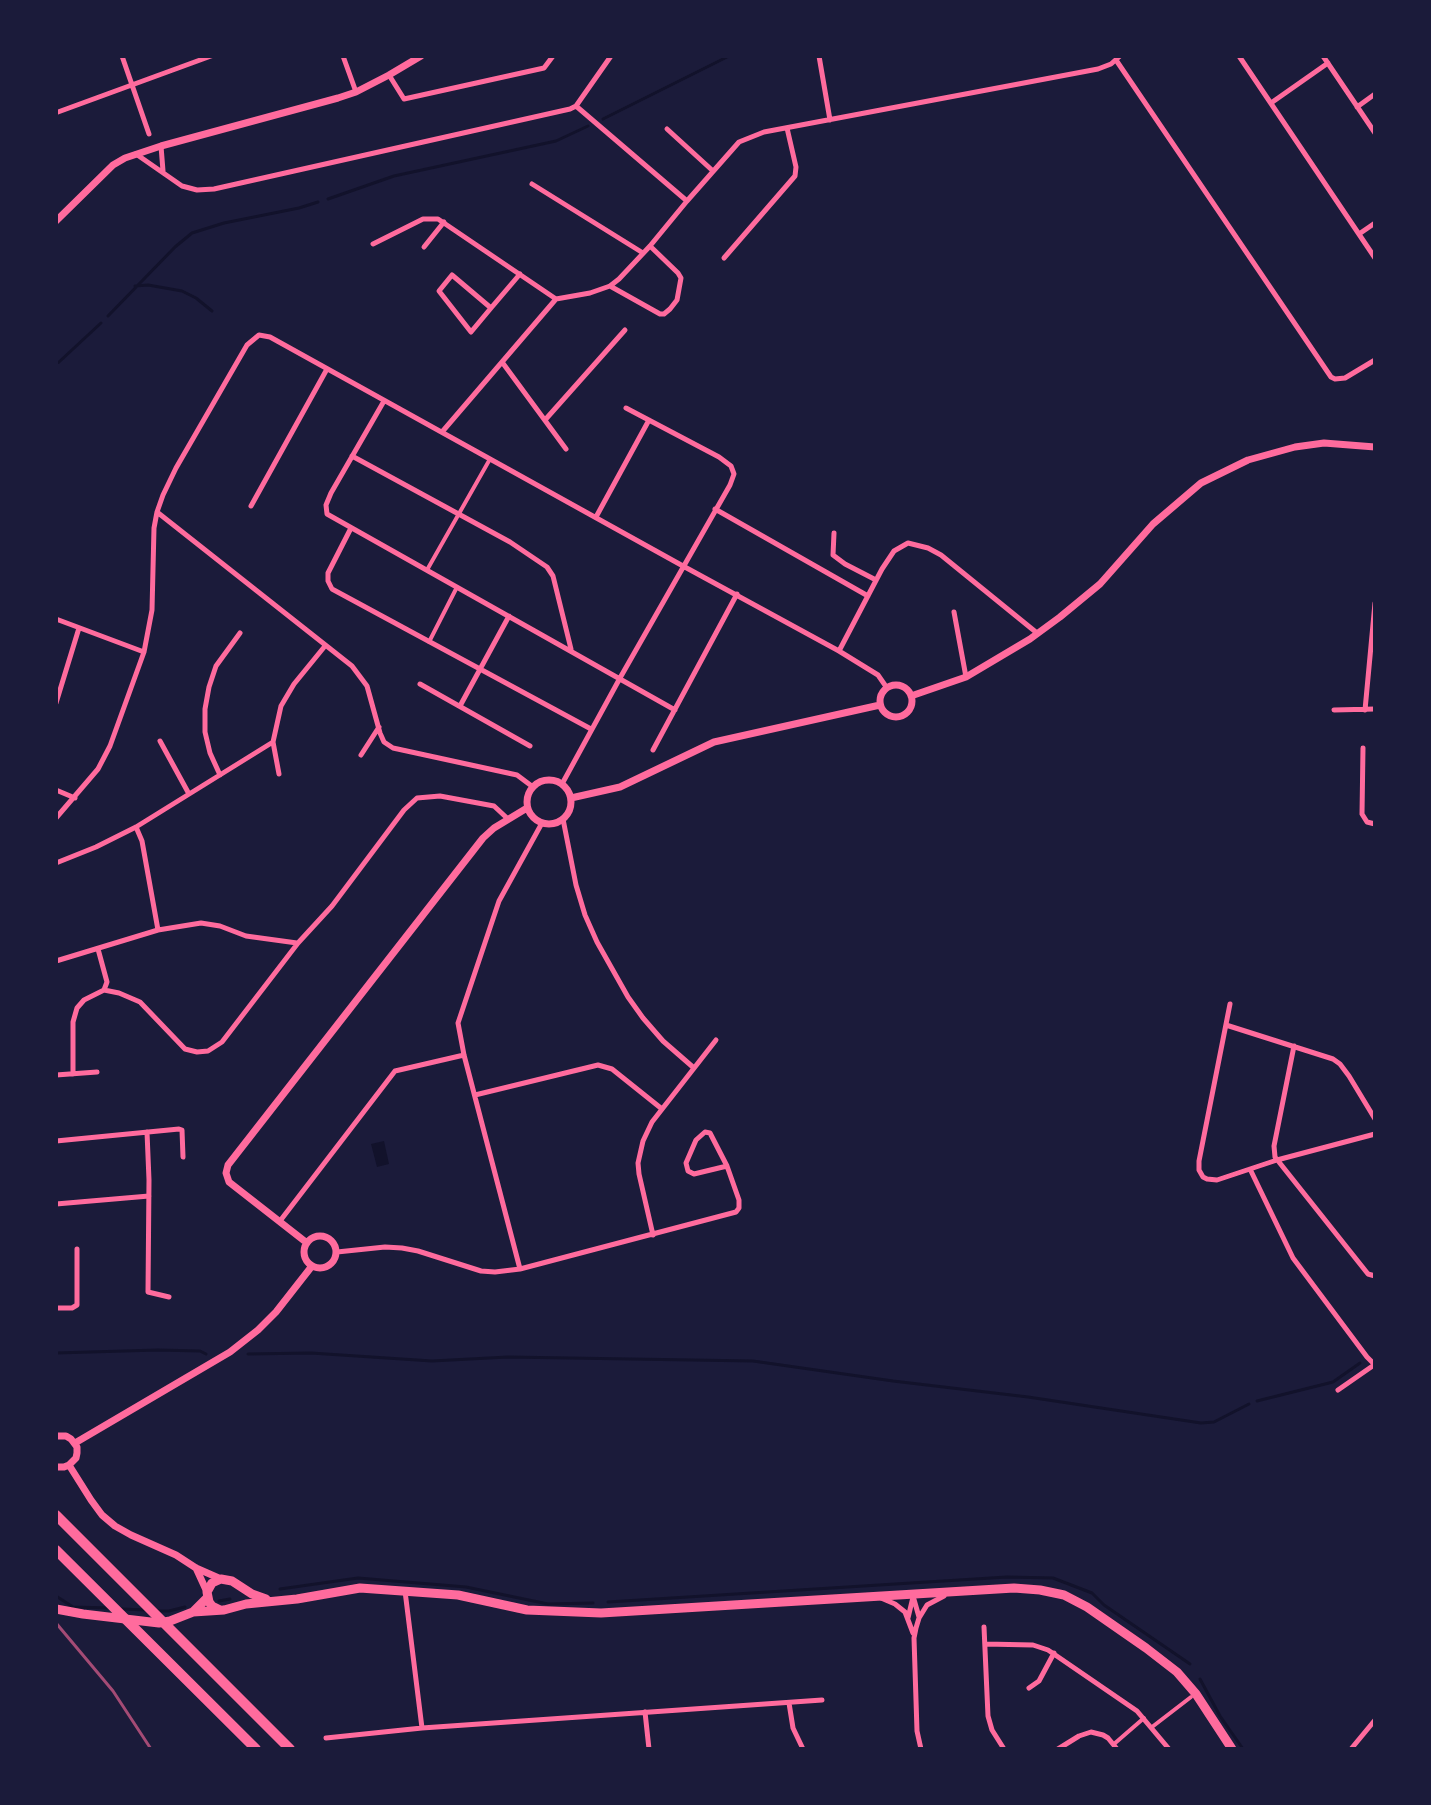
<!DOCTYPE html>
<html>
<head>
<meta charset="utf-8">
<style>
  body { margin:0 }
  #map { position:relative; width:1431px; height:1805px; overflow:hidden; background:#1b1b3a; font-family:"Asap Condensed",sans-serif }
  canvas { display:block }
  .frame { position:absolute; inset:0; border:58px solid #1b1b3a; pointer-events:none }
</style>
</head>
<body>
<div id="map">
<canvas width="1431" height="1805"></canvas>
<div class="frame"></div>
</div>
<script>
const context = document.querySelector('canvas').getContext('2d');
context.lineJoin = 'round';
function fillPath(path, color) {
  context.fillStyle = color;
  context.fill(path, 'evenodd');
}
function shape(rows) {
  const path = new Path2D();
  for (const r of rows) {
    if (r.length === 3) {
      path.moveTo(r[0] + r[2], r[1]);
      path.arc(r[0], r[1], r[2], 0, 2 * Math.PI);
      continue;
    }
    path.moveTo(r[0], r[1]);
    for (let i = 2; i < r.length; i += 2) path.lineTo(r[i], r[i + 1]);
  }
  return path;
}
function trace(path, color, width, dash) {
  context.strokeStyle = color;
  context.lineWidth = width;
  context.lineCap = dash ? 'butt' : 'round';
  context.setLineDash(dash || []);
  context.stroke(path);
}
const water = shape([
  [384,1141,389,1164,377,1167,371,1144]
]);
const stream = shape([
  [603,119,729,56],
  [328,199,394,176,556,141,588,126],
  [135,286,148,285,182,291,196,298,212,311],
  [108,316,175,247,192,233,224,223,299,208,318,202],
  [56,363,59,362,101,323],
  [56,1353,158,1350,200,1351,206,1354],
  [248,1354,311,1353,432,1361,508,1357,753,1361,893,1381,1028,1397,1201,1423,1214,1422,1249,1404],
  [1257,1401,1333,1382,1360,1363],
  [280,1589,358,1578,466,1587,548,1604,593,1603],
  [56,1596,73,1607,110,1608],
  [219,1601,230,1599],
  [608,1602,1007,1577,1053,1578,1092,1593,1104,1605,1190,1664],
  [122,1609,146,1610],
  [157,1611,169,1611,185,1607],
  [1200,1679,1220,1716,1243,1749]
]);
const pedestrian = shape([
  [427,570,490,459],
  [429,642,457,587],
  [1152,1727,1191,1697],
  [1114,1744,1144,1718]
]);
const minor = shape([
  [122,56,149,134],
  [343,56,356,92],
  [819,56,830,120],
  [1239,56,1375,258],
  [1323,56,1375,133],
  [1116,60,1331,377,1335,379,1345,378,1375,360],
  [389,75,404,99,544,68,553,56],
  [1271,103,1328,63],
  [576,106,687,201],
  [1357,107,1375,94],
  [58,112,211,56],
  [667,129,713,171],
  [161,146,163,171],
  [136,154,182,186,197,190,214,189,570,109,576,106,611,56],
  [532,184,643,253],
  [1359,234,1375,223],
  [373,244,423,219,438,219,556,299],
  [424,247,444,222],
  [724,258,795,176,796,167,787,128],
  [610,286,660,314,664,314,670,309,677,300,681,278,678,273,650,246],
  [491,308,452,275,439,291,471,332,491,308,520,274],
  [502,362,566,449],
  [384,401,331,493,326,505,327,514,675,710],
  [545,420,625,330],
  [442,432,556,299,590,293,610,286,619,279,650,246,687,201,739,142,764,132,1098,69,1111,64,1120,56],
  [352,456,510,542,547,567,553,576,571,649],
  [251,506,327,369],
  [715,509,868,596],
  [157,512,352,666,367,686,380,733,384,742,393,748,517,775,533,787],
  [596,517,649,420],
  [351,528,328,573,328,581,332,589,591,729],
  [834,533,833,555,845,564,876,580],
  [954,612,966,677],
  [56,619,144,652],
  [839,651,882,569,894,551,908,543,928,548,941,555,1037,633],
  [420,684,530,746],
  [56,703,79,628],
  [460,706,509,616],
  [1334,710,1375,709],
  [1365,710,1375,603],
  [160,741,189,794],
  [1363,748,1362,814,1367,822,1375,824],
  [653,750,737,594],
  [361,755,379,727],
  [279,774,273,742,281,706,294,684,325,646],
  [220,775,210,753,205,732,205,709,209,687,216,666,240,633],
  [562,784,620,678,730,485,734,474,731,466,719,457,626,408],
  [56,790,75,798],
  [56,818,98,769,110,746,144,652,152,610,154,528,157,512,163,495,176,468,247,345,259,335,270,337,683,566,839,651,878,675,887,688],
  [563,819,576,885,585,915,597,942,628,997,643,1018,663,1041,694,1068],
  [136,827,142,841,158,930],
  [56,863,96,847,136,827,273,742],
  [98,949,107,982,104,990],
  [56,961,158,930,201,923,220,926,246,936,297,943],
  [1230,1004,1199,1161,1199,1170,1203,1177,1207,1179,1217,1180,1277,1160,1375,1134],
  [1226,1025,1333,1059,1340,1064,1349,1076,1375,1119],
  [1294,1046,1274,1146,1275,1157,1368,1274,1375,1276],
  [73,1074,73,1022,77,1008,84,1000,104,990,119,993,140,1002,185,1049,197,1052,208,1051,222,1042,298,943,332,906,404,810,417,798,440,796,494,806,508,819],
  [56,1075,97,1072],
  [475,1095,598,1065,612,1069,662,1109],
  [147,1132,149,1180,148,1292,169,1297],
  [56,1141,179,1129,182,1130,183,1157],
  [1250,1169,1293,1258,1367,1357,1375,1365],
  [56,1204,149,1196],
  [280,1221,395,1071,464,1055],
  [653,1235,639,1174,638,1163,643,1141,652,1122,716,1040],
  [337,1252,385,1247,402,1248,418,1251,481,1271,495,1272,520,1269,736,1212,739,1208,739,1200,727,1166,710,1133,705,1132,696,1140,686,1163,688,1171,694,1174,727,1166],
  [520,1269,464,1055,458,1023,499,901,542,823],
  [56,1308,72,1308,77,1305,77,1249],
  [1338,1390,1374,1365],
  [405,1591,422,1728],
  [913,1596,919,1617],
  [881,1598,895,1604,905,1612,913,1633],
  [908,1618,913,1597],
  [984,1627,988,1716,992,1730,1004,1749],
  [985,1644,1033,1645,1048,1650,1137,1711,1169,1749],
  [1029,1688,1039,1681,1054,1653],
  [789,1703,793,1728,803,1749],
  [645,1712,649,1749],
  [326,1738,422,1728,822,1700],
  [921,1749,917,1731,914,1638,916,1628,919,1618,927,1605,944,1596],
  [1058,1749,1079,1736,1091,1732,1103,1735,1108,1738,1117,1749],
  [1351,1749,1375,1720]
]);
const tertiary = shape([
  [56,221,113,165,125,158,161,146,338,98,356,92,389,75,421,56],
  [896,701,16],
  [911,696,966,677,1030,639,1060,617,1100,584,1153,524,1201,483,1248,460,1295,447,1324,443,1375,447],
  [549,802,22],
  [571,798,620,787,714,742,880,705],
  [320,1252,16],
  [307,1243,229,1182,226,1173,228,1165,483,838,494,828,527,808],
  [56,1436,66,1436,71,1439,77,1447,77,1453,76,1458,69,1465,64,1467,56,1467],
  [75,1443,230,1352,258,1330,276,1312,312,1266],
  [69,1465,91,1500,102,1515,115,1526,131,1535,176,1555,196,1568,221,1579],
  [196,1568,207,1592]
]);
const primary = shape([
  [56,1609,83,1614,159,1623,170,1621,193,1612,207,1598],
  [220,1610,212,1606,209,1602,207,1592,212,1583,221,1579,232,1581,252,1594,266,1599],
  [193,1612,224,1610,246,1604,297,1599,360,1588,458,1595,527,1610,601,1613,1014,1588,1040,1590,1064,1595,1087,1607,1146,1648,1177,1672,1196,1694,1232,1749]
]);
const motorway = shape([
  [56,1515,290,1749],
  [56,1550,256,1749]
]);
const rail = shape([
  [56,1623,113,1691,151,1749]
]);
fillPath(water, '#12122b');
trace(stream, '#12122b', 3);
trace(pedestrian, '#ff6b9d', 4);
trace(minor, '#ff6b9d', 5);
trace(tertiary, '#ff6b9d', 7);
trace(primary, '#ff6b9d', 9);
trace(motorway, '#ff6b9d', 10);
trace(rail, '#a44b75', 3);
</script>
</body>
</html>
